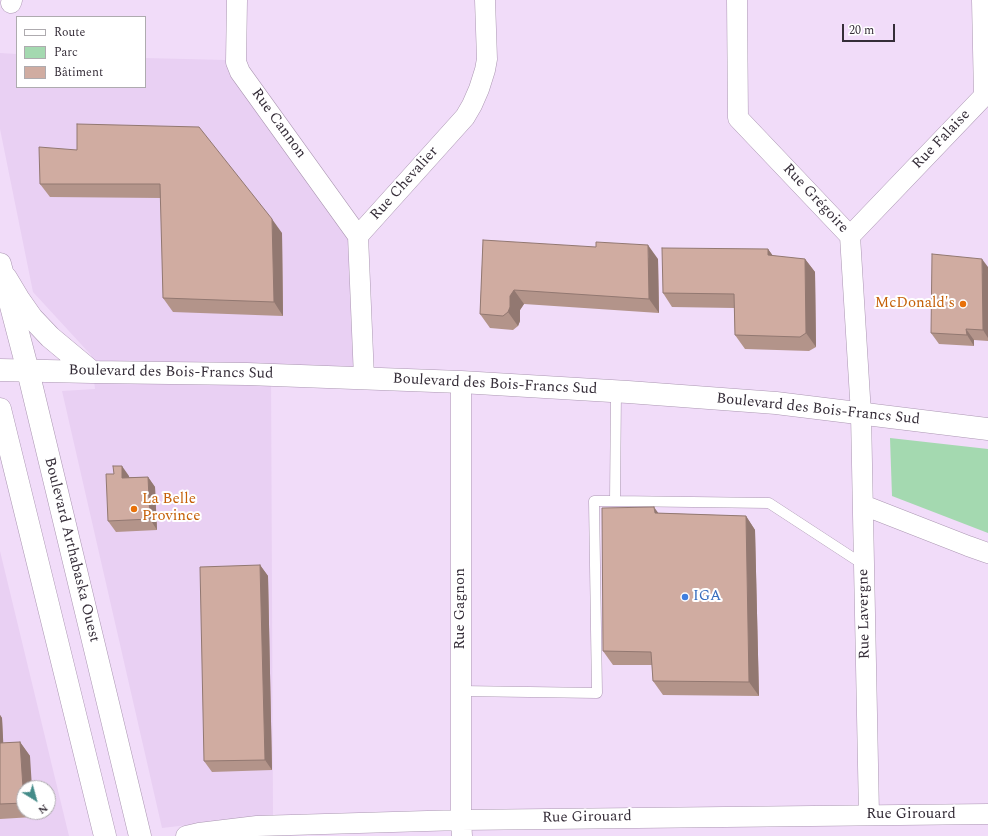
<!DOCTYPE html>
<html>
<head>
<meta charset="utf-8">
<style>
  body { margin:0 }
  #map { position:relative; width:988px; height:836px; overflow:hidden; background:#f1dcf9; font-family:Spectral,serif }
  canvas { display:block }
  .legend { position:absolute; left:16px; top:16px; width:130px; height:72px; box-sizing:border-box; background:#fff; border:1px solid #aeabaf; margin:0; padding:5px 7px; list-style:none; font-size:12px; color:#352d38 }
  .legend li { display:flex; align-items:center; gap:8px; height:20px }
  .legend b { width:20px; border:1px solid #aeabaf }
  .north { position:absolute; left:16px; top:780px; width:40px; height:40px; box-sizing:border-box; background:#fff; border:1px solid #aeabaf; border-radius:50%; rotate:143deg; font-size:11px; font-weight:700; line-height:16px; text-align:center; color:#352d38 }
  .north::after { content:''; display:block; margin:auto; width:14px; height:18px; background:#448c89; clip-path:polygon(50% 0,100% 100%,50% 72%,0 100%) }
  .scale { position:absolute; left:842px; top:24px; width:53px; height:18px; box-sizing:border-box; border:2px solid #352d38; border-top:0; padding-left:5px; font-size:12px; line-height:14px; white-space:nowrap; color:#352d38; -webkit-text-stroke:3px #fff; paint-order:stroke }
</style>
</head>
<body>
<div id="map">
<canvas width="988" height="836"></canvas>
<ul class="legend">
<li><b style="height:5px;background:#fff"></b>Route</li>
<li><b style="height:11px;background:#a4d9b0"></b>Parc</li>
<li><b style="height:11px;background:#d0aca1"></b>Bâtiment</li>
</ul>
<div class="north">N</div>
<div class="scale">20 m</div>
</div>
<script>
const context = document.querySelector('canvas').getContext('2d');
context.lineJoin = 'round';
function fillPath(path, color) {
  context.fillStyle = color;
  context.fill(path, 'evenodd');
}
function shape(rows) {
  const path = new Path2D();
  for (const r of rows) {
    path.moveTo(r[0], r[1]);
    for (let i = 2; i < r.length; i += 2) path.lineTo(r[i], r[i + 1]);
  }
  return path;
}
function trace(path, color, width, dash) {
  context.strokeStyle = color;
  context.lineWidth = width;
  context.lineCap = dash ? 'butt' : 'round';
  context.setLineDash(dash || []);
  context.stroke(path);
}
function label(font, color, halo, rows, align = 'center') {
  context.font = font + ' Spectral,serif';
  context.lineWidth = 4;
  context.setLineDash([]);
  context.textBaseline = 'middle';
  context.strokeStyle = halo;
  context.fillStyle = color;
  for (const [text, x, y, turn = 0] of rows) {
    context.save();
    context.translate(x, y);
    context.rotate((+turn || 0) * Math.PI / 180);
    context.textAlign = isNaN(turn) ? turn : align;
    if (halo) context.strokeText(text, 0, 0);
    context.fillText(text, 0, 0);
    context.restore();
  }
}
const built = shape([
  [0,53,17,54,17,87,145,87,145,58,226,60,352,237,355,371,271,369,273,815,162,828,62,391,95,389,91,355,33,292,0,129],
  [0,551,69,836,0,836],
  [24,788,48,788,48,812,24,812]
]);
const green = shape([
  [890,438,988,449,988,533,892,496]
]);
const lane = shape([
  [616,391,615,501,769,503,864,565],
  [461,691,597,693,594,501,615,501]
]);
const street = shape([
  [237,0,236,62,240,72,358,236],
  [737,0,738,118,850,236,861,414,869,815],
  [11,3,12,0],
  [850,236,984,96,982,0],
  [364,378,358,236,465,117,472,105,479,89,485,70,487,59,485,0],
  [461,382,461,820,462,836],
  [863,505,968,546,988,553],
  [186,836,199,833,257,826,461,820,988,814]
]);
const secondary = shape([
  [6,278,18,298,32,318,50,337,92,372],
  [0,370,92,372,247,374,461,382,628,392,776,403,988,429]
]);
const primary = shape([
  [0,264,28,371,140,836],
  [0,409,105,836]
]);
const wall = shape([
  [77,150,282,233,283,316,173,312,163,298,161,198,50,197,40,184],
  [483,240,658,259,659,313,524,304,520,310,520,321,518,326,513,330,490,328,480,314],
  [768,249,773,256,805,259,815,272,816,347,809,351,745,349,735,335,734,308,672,307,663,293],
  [988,267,988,341,974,340,974,346,939,344,931,333],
  [129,476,129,477,148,477,155,487,157,530,116,532,108,521],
  [659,513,746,516,755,530,759,696,663,695,653,681,652,665,613,665,603,651],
  [260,565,268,576,272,770,212,772,204,761],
  [0,715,2,718,3,743,20,742,30,756,24,788,24,812,33,812,33,817,0,819]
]);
const shadedWall = shape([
  [272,219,282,233,283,316,274,302],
  [648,245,658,259,659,313,649,299],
  [768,249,778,263,768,255],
  [805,259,815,272,816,347,806,333],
  [982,259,988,267,988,338,983,330],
  [514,290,524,304,520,310,520,321,518,326,508,312,510,296],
  [966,329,974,340,974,346,967,335],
  [122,466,129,476,130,488,122,478],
  [148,477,155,487,157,530,150,519],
  [654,507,664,521,655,513],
  [746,516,755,530,759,696,749,682],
  [260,565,268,576,272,770,265,760],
  [0,715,2,718,4,757,0,751],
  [20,742,30,756,32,788,24,788,24,804],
  [30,812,33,812,33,817]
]);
const building = shape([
  [77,124,199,127,272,219,274,302,163,298,160,184,40,184,39,147,77,150,77,124],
  [483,240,596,247,596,242,648,245,649,299,514,290,510,296,510,307,508,312,503,316,480,314,483,240],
  [662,248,768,249,768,255,805,259,806,333,800,337,735,335,734,294,663,293,662,248],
  [932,254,982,259,983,330,966,329,967,335,931,333,932,254],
  [113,466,122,466,122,478,148,477,150,519,108,521,106,474,114,474,113,466],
  [654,507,655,513,746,516,749,682,653,681,651,652,603,651,602,508,654,507],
  [260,565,265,760,204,761,200,567,260,565],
  [20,742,24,803,0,804,0,743,20,742]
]);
const markers = [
  [963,304,4,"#e8710a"],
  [134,509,4,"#e8710a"],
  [685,597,4,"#3f7fe0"]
];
const streetNames = [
  ["Rue Cannon",278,124,54],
  ["Rue Falaise",942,140,-46],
  ["Rue Chevalier",405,184,-48],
  ["Rue Grégoire",815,199,47],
  ["Boulevard des Bois-Francs Sud",171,373,1],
  ["Boulevard des Bois-Francs Sud",495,385,3],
  ["Boulevard des Bois-Francs Sud",818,410,6],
  ["Boulevard Arthabaska Ouest",71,550,76],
  ["Rue Gagnon",461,609,-90],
  ["Rue Lavergne",865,614,-91],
  ["Rue Girouard",911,815],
  ["Rue Girouard",587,818,-1]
];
const foodNames = [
  ["McDonald's",955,304],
  ["La Belle",142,500,"left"],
  ["Province",142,517,"left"]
];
const shopNames = [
  ["IGA",693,597]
];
fillPath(built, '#e9d0f3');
fillPath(green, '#a4d9b0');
trace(lane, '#ab97b2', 11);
trace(street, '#ab97b2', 21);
trace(secondary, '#ab97b2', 23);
trace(primary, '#ab97b2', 23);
trace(lane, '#fff', 10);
trace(street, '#fff', 20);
trace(secondary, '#fff', 22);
trace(primary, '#fff', 22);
fillPath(wall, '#b3948a');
fillPath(shadedWall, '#927871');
fillPath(building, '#d0aca1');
trace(building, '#927871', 1);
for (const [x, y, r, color] of markers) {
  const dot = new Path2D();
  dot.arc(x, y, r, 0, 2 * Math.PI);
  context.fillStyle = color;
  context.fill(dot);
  trace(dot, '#fff', 1.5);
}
label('15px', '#352d38', '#fff', streetNames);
label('15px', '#c56008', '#fff', foodNames, 'right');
label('15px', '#366cbe', '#fff', shopNames, 'left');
</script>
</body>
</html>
